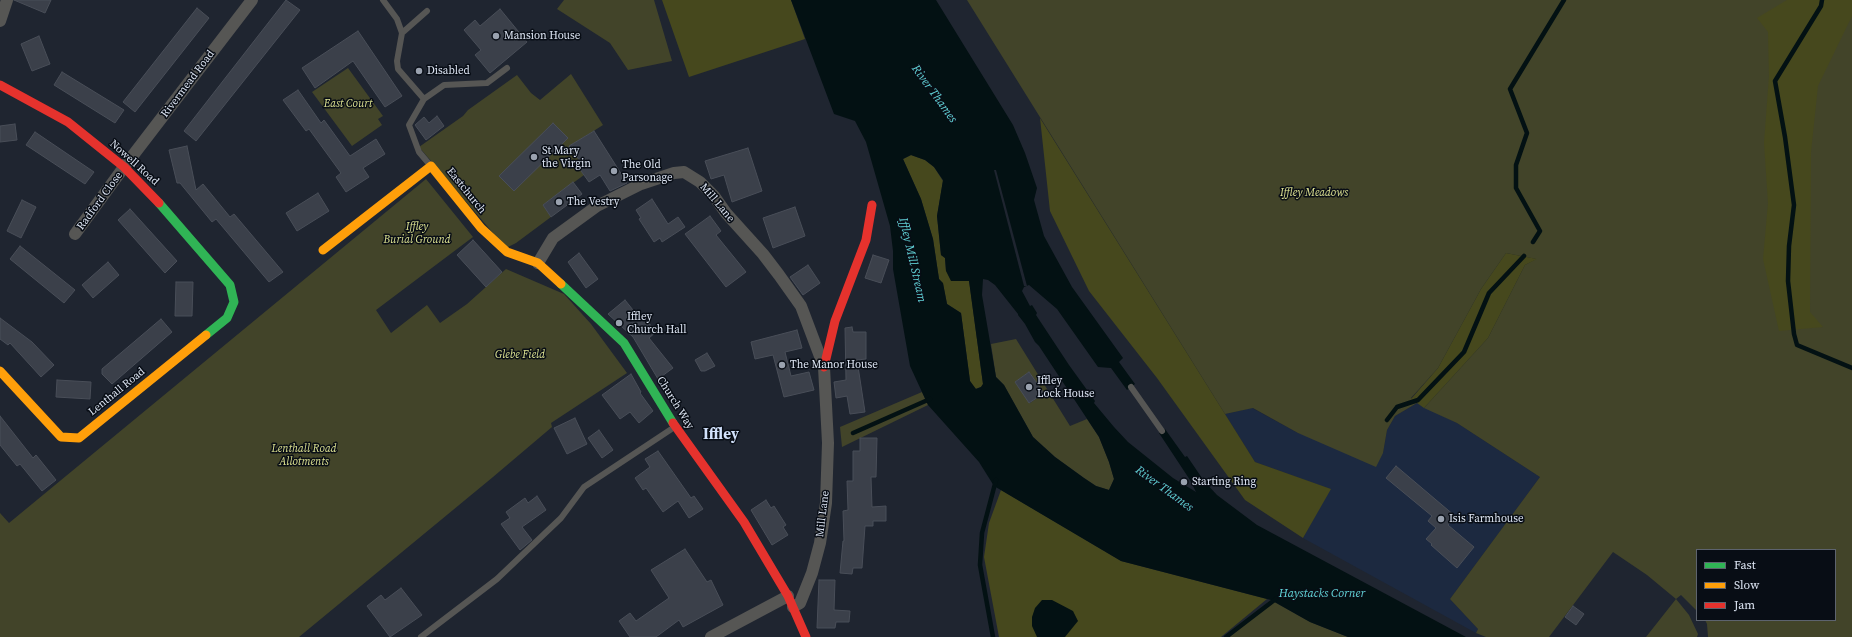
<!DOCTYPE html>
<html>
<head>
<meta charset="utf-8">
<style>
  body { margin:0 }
  #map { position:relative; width:1852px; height:637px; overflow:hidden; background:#1f2530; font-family:"Source Serif 4",serif }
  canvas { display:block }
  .legend { position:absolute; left:1696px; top:549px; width:140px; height:72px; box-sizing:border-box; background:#080d15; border:1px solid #5d636e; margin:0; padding:5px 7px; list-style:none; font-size:12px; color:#dde5f3 }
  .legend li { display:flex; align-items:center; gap:8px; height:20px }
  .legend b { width:20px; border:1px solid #5d636e }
</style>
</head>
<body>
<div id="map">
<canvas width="1852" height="637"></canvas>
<ul class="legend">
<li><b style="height:5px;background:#30b455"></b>Fast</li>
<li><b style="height:5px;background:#ff9f0a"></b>Slow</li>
<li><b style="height:5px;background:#e5322d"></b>Jam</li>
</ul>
</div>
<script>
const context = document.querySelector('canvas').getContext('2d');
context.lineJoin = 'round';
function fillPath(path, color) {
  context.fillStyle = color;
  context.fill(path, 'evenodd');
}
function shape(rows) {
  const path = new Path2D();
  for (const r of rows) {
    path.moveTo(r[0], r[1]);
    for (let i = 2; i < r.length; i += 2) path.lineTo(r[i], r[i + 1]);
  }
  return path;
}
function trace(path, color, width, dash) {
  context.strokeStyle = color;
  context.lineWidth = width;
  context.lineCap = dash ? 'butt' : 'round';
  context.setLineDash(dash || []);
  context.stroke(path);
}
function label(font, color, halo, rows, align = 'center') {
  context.font = font + ' "Source Serif 4",serif';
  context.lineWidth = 3;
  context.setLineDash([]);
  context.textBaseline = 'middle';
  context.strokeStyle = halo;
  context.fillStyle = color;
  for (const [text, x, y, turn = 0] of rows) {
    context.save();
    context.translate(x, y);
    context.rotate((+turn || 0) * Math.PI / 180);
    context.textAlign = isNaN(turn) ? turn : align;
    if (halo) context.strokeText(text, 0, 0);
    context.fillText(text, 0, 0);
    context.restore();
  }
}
const built = shape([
  [1417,403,1457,423,1540,477,1450,599,1478,629,1476,633,1303,538,1330,489,1255,462,1225,414,1252,408,1298,433,1383,453,1387,430,1395,416]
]);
const green = shape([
  [564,0,654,0,672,61,628,70,610,43,557,9],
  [967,0,1852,0,1852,637,1708,637,1707,624,1705,620,1835,620,1835,550,1697,550,1697,611,1681,595,1676,599,1689,615,1698,634,1697,637,1646,637,1676,599,1647,575,1613,552,1549,637,1486,637,1476,633,1478,629,1450,599,1540,477,1457,423,1424,408,1488,338,1525,265,1536,259,1506,253,1481,289,1438,368,1411,398,1417,403,1395,416,1387,430,1383,453,1376,467,1298,433,1253,408,1225,414],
  [348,68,383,116,378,119,382,125,352,146,312,92],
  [571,74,603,125,581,139,585,144,573,152,580,161,576,164,584,175,543,205,551,217,516,243,506,248,419,147,463,116,468,110,517,75,531,93,540,100],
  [426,179,473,237,376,310,391,333,427,305,440,323,467,304,506,269,564,294,591,324,627,373,551,423,552,427,493,477,299,637,0,637,0,513,9,523],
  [1016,339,1070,426,1087,419,1099,437,1109,462,1114,479,1109,490,1096,486,1084,478,1055,457,1033,437,1004,385,996,377,991,344],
  [1029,372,1044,393,1030,403,1015,382],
  [922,392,928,405,842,447,840,427],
  [1271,600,1310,622,1348,637,1225,637]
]);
const forest = shape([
  [662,0,791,0,805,39,689,77],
  [1787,0,1852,0,1852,16,1818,86,1811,152,1810,312,1823,327,1779,331,1763,259,1768,203,1764,143,1769,76,1768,32,1757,18],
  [1040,118,1255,462,1331,489,1303,538,1245,500,1157,378,1089,291,1050,211],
  [911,155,925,160,934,167,943,181,937,216,941,255,945,258,946,271,969,280,983,384,981,387,975,389,970,381,961,313,947,304,943,284,939,279,933,239,921,199,903,159],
  [1506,253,1537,259,1525,265,1488,338,1424,408,1417,403,1411,399,1438,368,1481,289],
  [1001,490,1121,561,1267,599,1221,637,999,637,984,557,989,523]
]);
const water = shape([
  [791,0,936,0,1013,125,1025,153,1037,188,1034,200,1044,236,1072,287,1123,358,1119,362,1135,384,1127,390,1111,368,1098,367,1057,309,1029,285,1024,287,1022,291,1030,306,1032,305,1037,313,1036,315,1069,365,1095,401,1094,403,1114,427,1128,442,1173,478,1196,492,1190,480,1159,433,1165,429,1185,457,1187,456,1204,481,1217,495,1257,525,1466,637,1348,637,1310,622,1271,600,1121,561,994,486,979,462,928,405,910,366,893,269,893,251,890,226,866,142,855,121,834,114],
  [911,155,925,160,934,167,943,180,937,216,941,255,945,258,946,271,951,281,969,281,983,384,981,387,976,389,970,381,961,313,947,304,943,283,939,279,933,239,921,199,903,159],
  [983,279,988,280,995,285,1018,314,1018,315,1025,324,1035,342,1039,346,1099,437,1109,462,1114,479,1109,490,1096,486,1084,478,1055,457,1033,437,1004,385,996,377,982,295],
  [1042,600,1052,600,1073,611,1078,621,1065,637,1037,637,1032,626,1032,617,1035,608]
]);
const pier = shape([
  [994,170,996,170,1027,286,1024,286]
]);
const stream = shape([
  [1822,0,1821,6,1775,81,1785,137,1794,205,1789,246,1788,281,1794,334,1797,345,1852,368],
  [1533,242,1540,231,1516,188,1516,165,1527,133,1510,89,1564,0],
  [1387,420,1397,407,1418,400,1464,352,1489,293,1524,256],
  [853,433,930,399],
  [993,637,980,565,982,533,996,480],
  [1226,637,1277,598]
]);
const building = shape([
  [14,0,51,0,45,13,14,0],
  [286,0,300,10,196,141,184,131,286,0],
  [197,8,209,18,135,112,123,102,197,8],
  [500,9,527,42,490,73,475,55,481,50,464,30,475,20,480,26,500,9],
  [358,31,402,96,385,107,353,61,315,88,302,68,358,31],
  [39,36,50,64,32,71,21,44,39,36],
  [62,72,124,110,115,123,54,85,62,72],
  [298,90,321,123,324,120,350,156,376,139,385,154,363,168,369,177,346,192,336,177,341,173,309,129,306,131,283,100,298,90],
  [437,116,444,126,426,140,415,125,424,117,429,123,437,116],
  [553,123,568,138,514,191,499,176,553,123],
  [15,124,17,140,0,142,0,126,15,124],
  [594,131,627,183,610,191,600,175,589,182,576,164,580,161,569,146,594,131],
  [35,132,94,172,85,184,26,145,35,132],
  [187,146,196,190,203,184,230,217,234,214,283,272,269,282,216,219,212,222,180,183,177,183,169,150,187,146],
  [748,148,762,191,732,202,724,175,711,179,705,161,748,148],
  [573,182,582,194,551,217,543,205,573,182],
  [318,193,329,211,297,231,286,213,318,193],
  [652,199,668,224,678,217,685,227,662,242,660,238,654,242,639,219,641,218,636,210,652,199],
  [22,200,36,207,21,238,7,231,22,200],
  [795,207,805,236,773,248,763,218,795,207],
  [130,209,177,261,165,273,118,220,130,209],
  [710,216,721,231,716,235,746,272,726,287,685,234,710,216],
  [473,240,502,272,486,287,457,255,473,240],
  [20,246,75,290,64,303,10,259,20,246],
  [579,253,598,279,586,288,568,262,579,253],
  [873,255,889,260,881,283,865,278,873,255],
  [108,262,119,275,93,298,82,285,108,262],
  [808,265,820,283,803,295,790,277,808,265],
  [176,282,193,282,192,316,175,316,176,282],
  [625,300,641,320,644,317,656,332,649,338,673,368,658,379,633,337,608,314,625,300],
  [0,318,32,342,54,365,41,377,10,343,8,345,0,339,0,318],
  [161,319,172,332,112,384,102,374,102,369,161,319],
  [852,327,853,332,866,332,866,359,857,360,865,412,850,414,847,396,836,398,834,382,846,380,845,328,852,327],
  [797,330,802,348,785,352,791,376,809,372,814,390,784,397,773,355,755,359,751,342,797,330],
  [707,353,715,366,705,371,701,371,695,360,707,353],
  [1029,372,1044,393,1029,403,1015,382,1029,372],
  [631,374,641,392,640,393,653,411,639,423,630,412,620,419,602,395,631,374],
  [57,380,91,382,90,399,56,397,57,380],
  [0,416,33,458,36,455,56,480,42,491,20,464,17,466,0,445,0,416],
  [575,418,587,444,567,454,554,428,575,418],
  [599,430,613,450,602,458,588,438,599,430],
  [860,438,877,438,876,477,871,477,872,507,886,506,886,521,873,521,873,526,865,526,862,568,853,568,852,574,840,573,843,541,844,541,843,511,848,510,847,481,853,481,853,451,860,451,860,438],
  [658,451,691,498,694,496,703,509,689,518,678,501,663,512,646,488,643,490,635,478,650,467,645,459,658,451],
  [1396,466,1455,516,1448,525,1474,547,1457,568,1431,545,1432,544,1426,539,1436,528,1428,521,1432,516,1386,478,1396,466],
  [537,496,546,510,522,527,532,540,520,550,501,524,510,518,506,512,525,498,528,503,537,496],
  [766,500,771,508,774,506,786,525,783,527,788,535,772,545,751,510,766,500],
  [685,549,707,582,711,580,723,605,683,627,679,620,656,637,630,637,619,621,630,613,636,621,669,598,651,570,685,549],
  [819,580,835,580,834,610,850,611,849,622,836,622,835,628,817,628,819,580],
  [401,588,422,615,390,637,367,606,381,595,385,600,401,588],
  [1573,606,1584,614,1576,625,1565,617,1573,606]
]);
const lane = shape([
  [383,0,397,19,402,33,397,61,398,69,424,99],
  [402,33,427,11],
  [430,165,419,152,409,125,424,99,444,85,487,83,507,68],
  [1131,387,1162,431],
  [421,637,497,579,561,518,584,487,673,428]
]);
const street = shape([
  [0,21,7,0],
  [75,234,124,167,252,0],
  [538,263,553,238,597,206,641,184,674,173,684,172,700,182,714,196,726,213,763,254,779,275,801,306,824,367,828,443,826,503,820,543,812,573,800,603,793,607],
  [711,637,788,596]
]);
const fast = shape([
  [159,203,230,285,234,302,227,318,206,335],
  [561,284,624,343,673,423]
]);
const slow = shape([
  [323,250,431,166,481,228,507,252,538,263,561,284],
  [0,371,61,437,79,438,206,335]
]);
const jam = shape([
  [0,85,68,122,124,167,159,203],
  [824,367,835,321,866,240,872,205],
  [673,423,744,522,788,596,806,637]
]);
const markers = [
  [496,36,4,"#9aa2af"],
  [419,71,4,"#9aa2af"],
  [534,157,4,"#9aa2af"],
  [614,171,4,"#9aa2af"],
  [559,202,4,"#9aa2af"],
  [619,323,4,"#9aa2af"],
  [782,365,4,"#9aa2af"],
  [1029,387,4,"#9aa2af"],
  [1184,482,4,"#9aa2af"],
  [1441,519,4,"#9aa2af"]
];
const poiNames = [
  ["Mansion House",504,36],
  ["Disabled",427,71],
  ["St Mary",542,151],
  ["the Virgin",542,164],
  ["The Old",622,165],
  ["Parsonage",622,178],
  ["The Vestry",567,202],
  ["Iffley",627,317],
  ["Church Hall",627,330],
  ["The Manor House",790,365],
  ["Iffley",1037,381],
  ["Lock House",1037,394],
  ["Starting Ring",1192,482],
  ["Isis Farmhouse",1449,519]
];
const streetNames = [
  ["Rivermead Road",188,84,-53],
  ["Nowell Road",134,163,42],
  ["Eastchurch",466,191,51],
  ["Radford Close",100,201,-54],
  ["Mill Lane",717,203,50],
  ["Lenthall Road",117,392,-39],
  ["Church Way",675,403,58],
  ["Mill Lane",823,514,-83]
];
const parkNames = [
  ["East Court",348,104],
  ["Iffley Meadows",1314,193],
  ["Iffley",417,227],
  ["Burial Ground",417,240],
  ["Glebe Field",520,355],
  ["Lenthall Road",304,449],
  ["Allotments",304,462]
];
const waterNames = [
  ["River Thames",934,94,54],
  ["Iffley Mill Stream",912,260,77],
  ["River Thames",1164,489,36],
  ["Haystacks Corner",1322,594]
];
const districtNames = [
  ["Iffley",721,435]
];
fillPath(built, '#1c2940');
fillPath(green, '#424429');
fillPath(forest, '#46481d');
fillPath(water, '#031113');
fillPath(pier, '#1f2530');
trace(stream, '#031113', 4.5);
fillPath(building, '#3b404a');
trace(building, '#494e58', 1);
trace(lane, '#565654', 6);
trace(street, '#565654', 12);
trace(fast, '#30b455', 9);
trace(slow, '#ff9f0a', 9);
trace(jam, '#e5322d', 9);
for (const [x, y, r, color] of markers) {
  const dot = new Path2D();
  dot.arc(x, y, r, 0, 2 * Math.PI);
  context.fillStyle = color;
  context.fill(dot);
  trace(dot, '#080d15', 1.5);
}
label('11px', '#dde5f3', '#080d15', poiNames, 'left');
label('11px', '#dde5f3', '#080d15', streetNames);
label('italic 11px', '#dee392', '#080d15', parkNames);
label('italic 12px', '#61d3d7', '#080d15', waterNames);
label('bold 15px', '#d2e2fc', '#080d15', districtNames);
</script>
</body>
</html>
